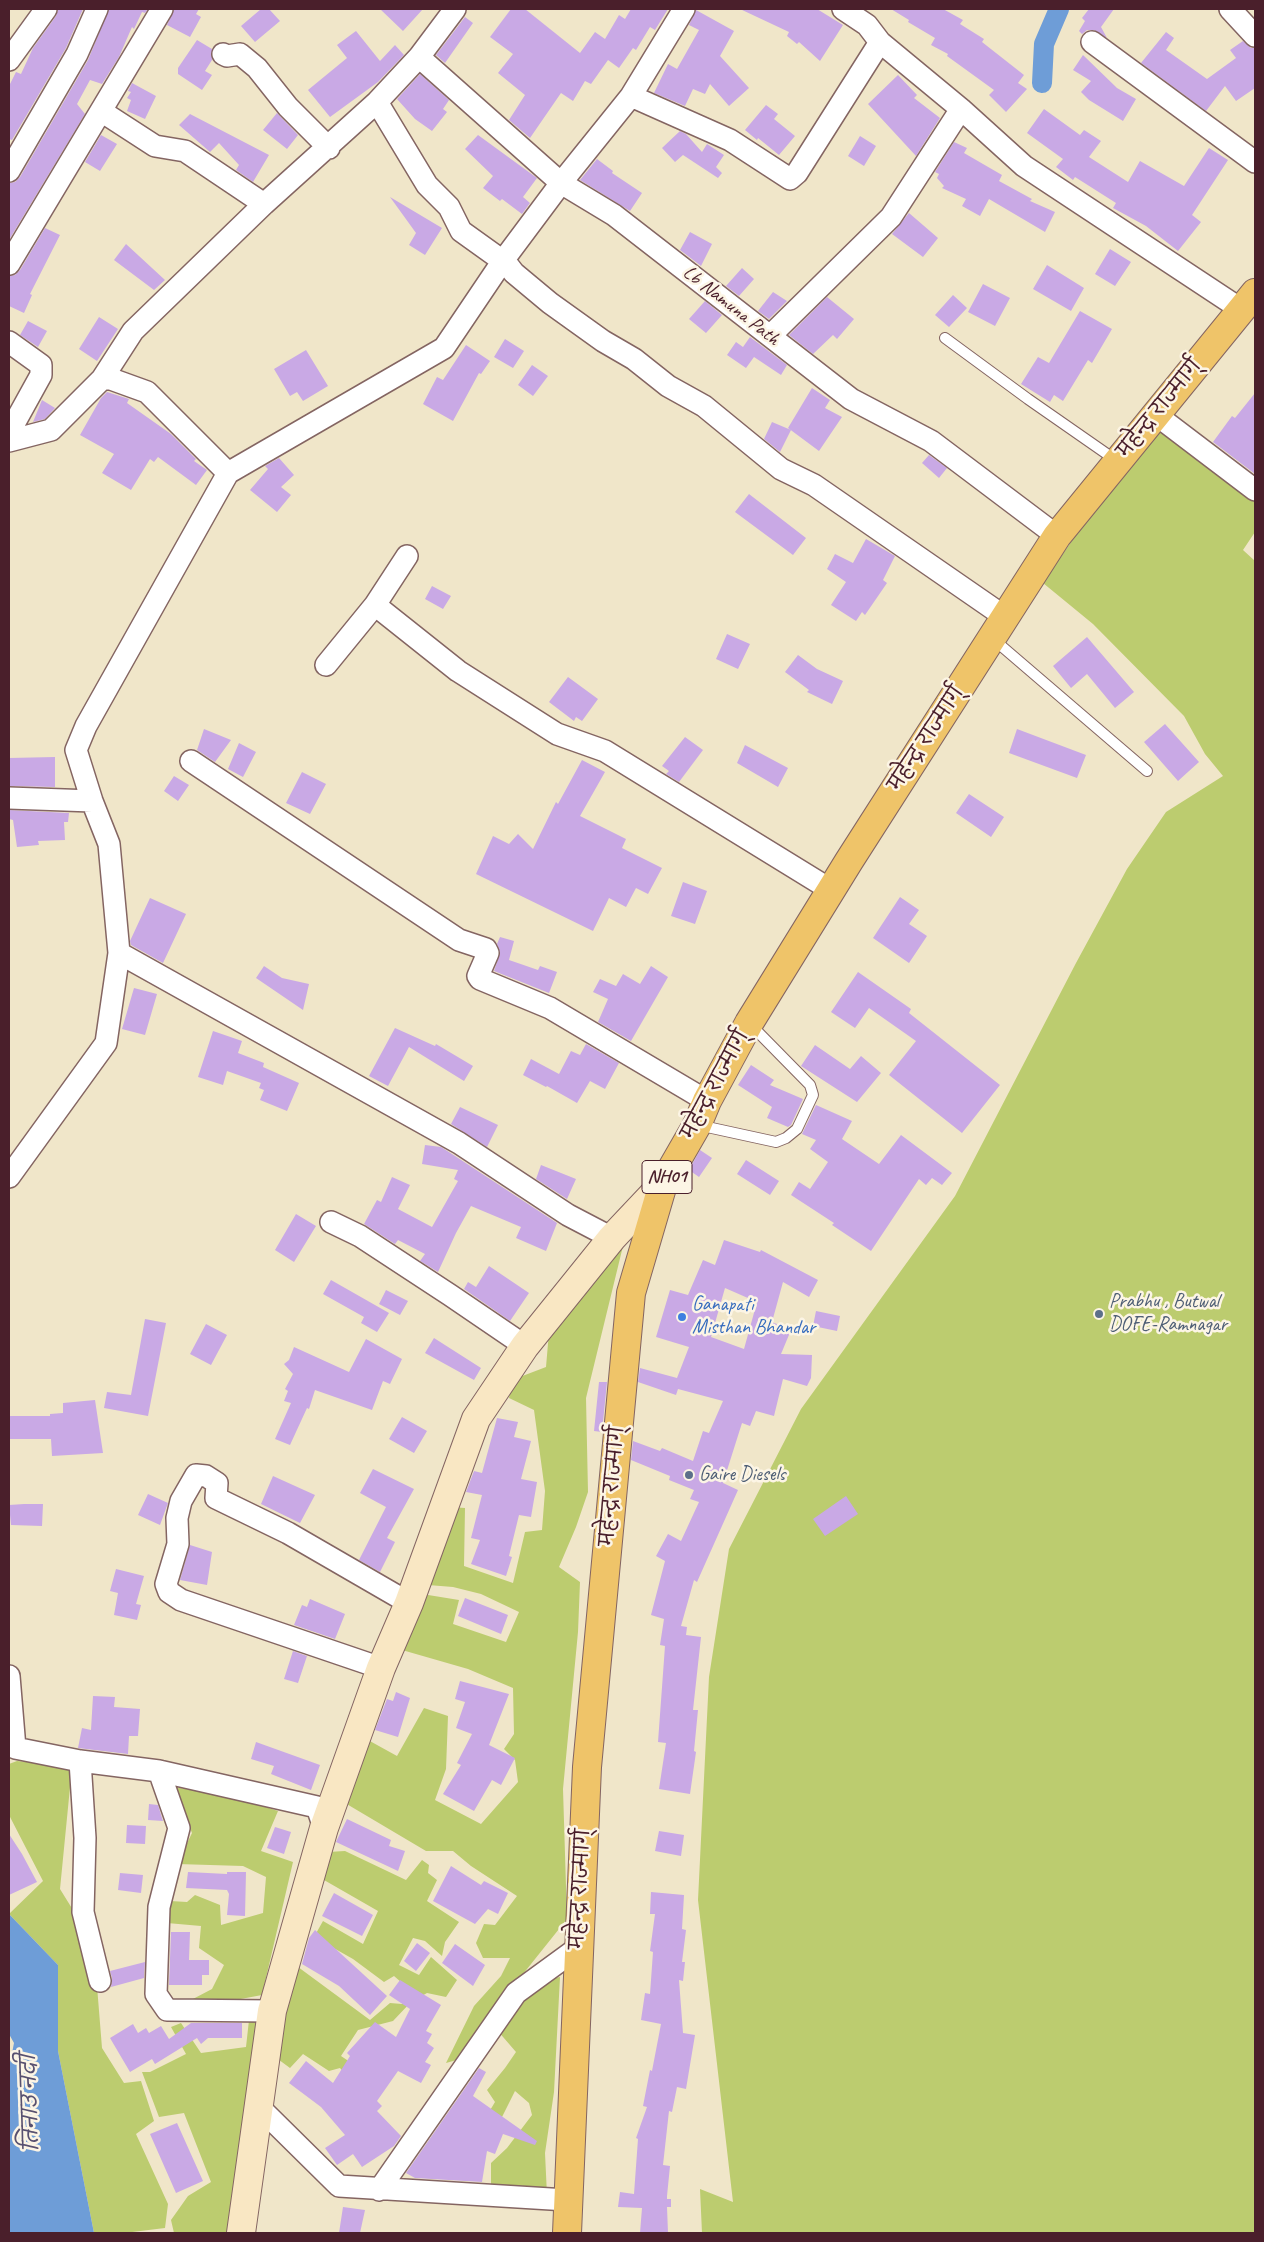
<!DOCTYPE html>
<html>
<head>
<meta charset="utf-8">
<style>
  body { margin:0 }
  #map { position:relative; width:1264px; height:2242px; overflow:hidden; background:#f0e6c9; font-family:Caveat,sans-serif }
  canvas { display:block }
  .frame { position:absolute; inset:0; border:10px solid #4a1f2b; pointer-events:none }
</style>
</head>
<body>
<div id="map">
<canvas width="1264" height="2242"></canvas>
<div class="frame"></div>
</div>
<script>
const context = document.querySelector('canvas').getContext('2d');
context.lineJoin = 'round';
function fillPath(path, color) {
  context.fillStyle = color;
  context.fill(path, 'evenodd');
}
function shape(rows) {
  const path = new Path2D();
  for (const r of rows) {
    path.moveTo(r[0], r[1]);
    for (let i = 2; i < r.length; i += 2) path.lineTo(r[i], r[i + 1]);
  }
  return path;
}
function trace(path, color, width, dash) {
  context.strokeStyle = color;
  context.lineWidth = width;
  context.lineCap = dash ? 'butt' : 'round';
  context.setLineDash(dash || []);
  context.stroke(path);
}
function label(font, color, halo, rows, align = 'center') {
  context.font = font + ' Caveat,"Playpen Sans Deva",sans-serif';
  context.lineWidth = 5;
  context.setLineDash([]);
  context.textBaseline = 'middle';
  context.strokeStyle = halo;
  context.fillStyle = color;
  for (const [text, x, y, turn = 0] of rows) {
    context.save();
    context.translate(x, y);
    context.rotate((+turn || 0) * Math.PI / 180);
    context.textAlign = isNaN(turn) ? turn : align;
    if (halo) context.strokeText(text, 0, 0);
    context.fillText(text, 0, 0);
    context.restore();
  }
}
const green = shape([
  [1159,431,1255,500,1255,532,1243,550,1255,561,1255,2233,702,2233,700,2189,733,2202,698,1900,709,1677,729,1549,801,1409,955,1196,1076,963,1127,869,1166,812,1223,776,1205,754,1184,716,1093,624,1043,583,1093,510],
  [623,1246,586,1398,588,1492,576,1527,559,1567,580,1582,578,1632,563,1789,567,1919,519,1979,460,2059,446,2063,474,2006,501,1976,510,1958,483,1958,476,1943,484,1924,495,1925,517,1896,471,1866,453,1851,426,1851,345,1803,368,1740,397,1756,424,1708,448,1716,446,1769,435,1800,481,1824,518,1782,515,1760,504,1749,514,1734,513,1688,468,1669,402,1650,422,1594,459,1600,453,1624,506,1642,519,1612,481,1594,453,1587,428,1585,451,1507,465,1508,464,1566,513,1583,525,1532,542,1530,545,1491,534,1410,509,1398,512,1380,546,1367,549,1332],
  [17,1761,72,1767,60,1889,73,1910,97,1986,102,2048,124,2083,141,2081,154,2121,136,2134,168,2204,165,2228,124,2233,94,2233,58,2051,58,1965,9,1914,43,1881,9,1815,9,1764],
  [174,1787,238,1798,278,1811,261,1851,293,1862,262,1995,214,2004,191,2000,212,1989,224,1965,199,1948,201,1926,167,1923,170,1901,187,1902,195,1895,220,1905,221,1925,263,1913,266,1877,243,1866,177,1864,192,1833],
  [345,1851,406,1880,422,1860,429,1865,428,1873,437,1880,427,1901,459,1922,445,1942,442,1956,425,1941,413,1938,399,1965,419,1975,431,1957,457,1980,446,1997,427,1993,411,2002,393,2021,358,2030,341,2056,350,2062,351,2081,340,2068,329,2071,303,2054,290,2068,271,2054,294,1964,370,2020,390,2003,402,2004,409,1989,394,1976,384,1982,353,1959,314,1937,323,1921,363,1944,378,1911,324,1880,328,1852],
  [560,1977,554,2092,545,2153,547,2195,491,2191,491,2163,507,2148,532,2115,529,2103,515,2091,502,2117,486,2117,495,2102,487,2090,505,2068,516,2052,497,2030,539,1981],
  [249,2020,262,2024,234,2233,174,2233,171,2220,188,2196,211,2182,184,2113,159,2117,142,2072,150,2072,186,2054,171,2027,181,2023,201,2053,246,2047]
]);
const water = shape([
  [9,1914,58,1965,58,2051,94,2233,9,2233,9,2068,14,2043,9,2034]
]);
const canal = shape([
  [1042,83,1044,44,1059,9]
]);
const building = shape([
  [58,9,83,9,66,48,12,140,9,139,9,86,16,72,21,74,33,48,56,16],
  [109,9,148,9,145,13,142,12,134,29,132,27,119,57,102,84,90,80,77,104,85,114,9,240,9,183,15,182,20,177,88,60],
  [174,9,199,9,196,14,201,17,190,37,167,25],
  [261,9,269,9,280,21,255,42,241,26],
  [380,9,423,9,403,31],
  [511,9,525,9,580,53,595,32,605,39,619,15,625,19,631,9,668,9,655,30,650,27,636,50,633,48,619,68,608,60,591,84,585,81,573,101,561,93,530,138,509,120,525,95,498,73,513,54,490,37],
  [740,9,817,9,843,25,820,61,799,42,797,44,787,36,789,32],
  [891,9,943,9,963,20,960,24,984,39,982,42,1024,75,1018,83,1027,89,1006,112,989,95,994,90,947,56,948,54,931,45,935,38,908,22,909,20],
  [1089,9,1114,9,1101,27,1107,38,1094,30,1087,30,1082,34,1079,31,1085,21,1082,18],
  [696,10,734,31,720,56,749,88,729,106,710,84,705,94,693,89,685,106,654,93,668,64,677,69,699,30,689,25],
  [465,17,473,23,445,63,436,55],
  [356,31,380,61,395,45,404,55,378,82,330,117,308,90,347,58,337,45],
  [1166,32,1174,38,1166,50,1207,79,1236,58,1230,50,1243,41,1251,48,1255,48,1255,88,1236,101,1225,86,1206,111,1141,63],
  [197,40,212,49,212,60,205,71,212,75,202,90,178,74,178,68],
  [1083,55,1117,88,1136,99,1123,121,1089,100,1081,92,1091,81,1073,70],
  [420,74,449,100,443,109,447,112,432,131,415,119,397,99],
  [898,75,917,95,914,98,940,118,916,156,868,104],
  [132,83,156,96,145,119,127,111,131,100,127,98,131,92,128,91],
  [766,105,778,114,774,119,795,136,779,155,758,138,757,140,745,130],
  [1044,109,1080,135,1084,130,1101,141,1089,157,1128,182,1140,161,1184,186,1209,148,1228,160,1192,215,1201,222,1178,251,1146,226,1113,208,1116,203,1075,177,1073,180,1056,167,1063,159,1027,133],
  [277,113,298,135,287,149,263,130],
  [190,114,269,155,253,182,236,170,239,165,219,143,210,152,179,125],
  [680,131,686,134,702,152,707,144,724,155,716,167,722,173,718,178,683,155,675,162,662,148],
  [101,135,117,144,100,171,85,162],
  [478,135,537,178,523,197,530,203,522,214,502,199,500,201,483,188,493,176,465,149],
  [860,136,876,146,864,166,848,156],
  [954,142,967,148,964,153,1002,175,999,181,1032,199,1030,201,1055,212,1045,232,989,199,980,216,962,206,966,199,942,188,944,186,937,178,939,174,935,172],
  [597,159,613,171,612,173,642,193,630,211,580,180],
  [390,197,442,228,425,255,409,245,416,233],
  [909,213,938,238,923,257,892,234],
  [45,228,60,235,30,294,32,295,24,313,9,306,9,276,15,275,20,270],
  [690,232,712,244,701,266,680,250],
  [126,244,165,280,154,290,114,260],
  [1110,249,1131,262,1115,286,1095,274],
  [1047,265,1084,288,1071,311,1033,289],
  [742,268,754,279,739,296,726,286],
  [983,284,1010,298,995,326,968,312],
  [773,292,787,301,769,319,758,311],
  [953,295,967,308,949,327,935,315],
  [827,297,854,319,837,339,833,335,813,354,789,335],
  [705,301,722,315,706,333,689,319],
  [1080,311,1112,329,1092,363,1088,360,1063,401,1054,395,1050,402,1021,384,1038,357,1049,363],
  [99,317,118,329,97,361,79,349],
  [28,321,47,331,38,347,20,335],
  [750,337,787,365,781,375,754,357,746,368,727,355,736,342,743,347],
  [505,339,524,351,513,368,494,357],
  [466,345,490,361,481,374,479,373,453,421,423,404,437,377,443,380],
  [306,350,328,386,303,401,297,392,290,396,274,369],
  [532,365,548,376,533,396,518,385],
  [812,388,830,400,825,408,842,417,819,451,788,428],
  [107,392,129,399,127,403,171,434,196,459,194,461,207,470,196,485,158,457,154,462,150,459,131,490,102,473,114,454,80,435,101,398],
  [1255,393,1255,474,1213,442,1232,416,1235,418],
  [42,400,55,408,45,419,33,422],
  [772,422,791,430,780,452,764,439],
  [929,455,947,468,939,478,922,463],
  [279,458,294,475,281,487,291,495,277,512,250,490,268,469,265,466],
  [749,494,806,538,793,555,735,512],
  [866,539,895,556,883,580,887,583,865,615,862,612,856,621,831,605,846,582,827,569,835,554,853,563],
  [432,586,451,596,443,609,425,599],
  [727,634,750,644,738,669,716,659],
  [1087,637,1134,692,1115,708,1087,674,1071,688,1053,666],
  [798,655,817,669,843,681,832,704,807,692,809,690,785,672],
  [568,677,598,699,582,721,576,717,574,721,549,702],
  [1165,724,1199,762,1178,781,1144,742],
  [204,729,231,740,215,762,197,750],
  [1017,729,1086,755,1077,778,1009,753],
  [685,737,703,750,679,782,666,774,669,771,662,766],
  [239,743,256,752,243,777,228,769],
  [745,745,788,768,778,787,737,763],
  [55,757,55,787,9,786,9,758],
  [582,760,605,772,580,816,626,839,622,848,662,868,648,894,636,888,626,907,609,898,593,931,476,874,493,836,509,844,518,834,533,849,556,802,558,804],
  [302,772,326,784,310,814,286,803],
  [174,776,189,785,178,801,164,791],
  [969,794,1004,817,991,837,956,813],
  [9,810,69,813,68,822,64,822,65,840,38,841,39,845,17,847,13,820,9,819],
  [683,882,707,891,695,924,671,916],
  [900,897,919,910,909,924,927,936,909,963,873,938],
  [150,898,186,914,163,963,131,945,130,941],
  [500,937,514,941,509,960,538,970,540,966,557,972,549,993,494,971,500,953,497,944],
  [264,966,282,978,309,984,303,1010,256,978],
  [651,966,668,977,631,1041,598,1022,608,999,593,992,600,979,616,986,623,974,640,984],
  [858,972,911,1009,909,1013,1000,1085,962,1133,889,1075,916,1041,869,1008,855,1028,831,1012],
  [134,988,157,994,145,1035,122,1029],
  [395,1028,435,1046,436,1044,473,1066,464,1081,409,1047,388,1086,369,1076],
  [213,1031,242,1041,238,1053,264,1063,263,1067,299,1083,287,1111,260,1100,264,1090,259,1088,261,1083,227,1071,223,1085,198,1077],
  [586,1044,619,1063,605,1089,590,1081,577,1103,547,1086,546,1087,523,1075,531,1059,559,1074,571,1051,580,1055],
  [815,1045,850,1069,861,1056,881,1073,857,1102,801,1066],
  [751,1065,774,1080,770,1085,803,1099,791,1125,788,1127,767,1118,772,1107,738,1085],
  [816,1105,852,1121,842,1139,879,1164,901,1135,952,1173,942,1185,932,1178,926,1185,919,1179,871,1251,832,1225,834,1223,791,1195,799,1182,810,1189,828,1162,810,1149,816,1140,802,1134],
  [460,1107,498,1125,487,1147,451,1124],
  [425,1145,441,1147,452,1154,557,1223,546,1251,516,1238,521,1227,471,1206,456,1233,438,1272,420,1261,425,1254,398,1240,395,1244,364,1224,377,1200,381,1202,392,1177,410,1185,398,1209,432,1227,458,1181,454,1179,458,1170,422,1164],
  [700,1150,712,1158,699,1177,689,1170],
  [746,1160,779,1181,770,1195,737,1174],
  [541,1165,576,1179,567,1199,536,1179],
  [296,1214,316,1226,294,1262,275,1250],
  [724,1240,760,1252,761,1250,818,1280,809,1297,783,1282,772,1322,791,1330,781,1354,812,1355,811,1378,807,1386,783,1379,774,1416,756,1411,750,1426,742,1423,723,1483,738,1490,697,1582,694,1580,681,1626,687,1627,686,1635,701,1637,693,1710,698,1710,694,1751,696,1752,690,1794,659,1789,666,1743,658,1742,665,1646,660,1645,664,1619,651,1615,665,1561,656,1556,668,1534,681,1541,699,1502,690,1499,694,1490,669,1480,670,1476,631,1460,633,1441,660,1451,662,1448,693,1461,703,1431,709,1433,723,1401,678,1389,676,1395,638,1382,640,1368,677,1378,689,1347,656,1337,670,1290,688,1295,703,1260,715,1265],
  [725,1288,757,1302,744,1349,711,1337],
  [489,1266,529,1293,510,1321,464,1289,468,1282,476,1287],
  [331,1280,389,1313,377,1332,361,1323,364,1317,323,1294],
  [386,1290,408,1301,400,1315,379,1304],
  [816,1311,840,1316,837,1331,813,1326],
  [145,1319,166,1323,148,1416,104,1408,107,1392,131,1395],
  [206,1324,227,1335,211,1365,190,1354],
  [434,1338,481,1368,474,1380,425,1353],
  [366,1339,402,1359,390,1384,383,1381,372,1410,315,1390,309,1409,307,1408,290,1445,275,1439,291,1403,284,1401,288,1391,285,1389,293,1374,284,1364,289,1360,294,1347,349,1372],
  [599,1382,607,1382,602,1432,594,1431],
  [95,1400,103,1453,52,1456,51,1439,9,1439,9,1416,50,1416,50,1414,63,1413,63,1403],
  [402,1417,427,1431,414,1453,389,1439],
  [497,1418,518,1422,514,1437,531,1441,521,1479,537,1482,531,1517,519,1515,509,1556,512,1557,506,1576,471,1564,480,1540,471,1538,482,1495,466,1492,474,1471,482,1473],
  [373,1469,414,1489,387,1538,395,1542,380,1572,359,1560,386,1507,360,1493],
  [273,1476,315,1495,300,1523,261,1504],
  [148,1494,168,1503,160,1525,138,1515],
  [846,1496,858,1514,825,1536,813,1519],
  [24,1504,43,1504,42,1526,11,1525,9,1505],
  [190,1545,212,1552,207,1585,180,1580],
  [116,1569,144,1576,136,1604,141,1605,137,1620,114,1615,118,1593,110,1591],
  [465,1598,508,1615,501,1634,458,1616],
  [310,1599,345,1614,335,1639,294,1625,302,1605,307,1607],
  [293,1651,307,1656,298,1683,284,1679],
  [460,1681,509,1694,489,1745,515,1758,501,1785,492,1780,474,1811,443,1794,461,1765,457,1763,472,1734,456,1728,465,1702,455,1699],
  [396,1692,410,1698,398,1737,375,1730,387,1699,393,1701],
  [93,1696,115,1697,114,1707,140,1709,138,1736,129,1736,128,1754,78,1748,82,1728,91,1730],
  [256,1742,320,1765,311,1790,271,1774,274,1766,251,1759],
  [149,1804,158,1805,163,1821,148,1820],
  [347,1819,391,1840,389,1846,405,1851,398,1871,336,1842],
  [127,1825,146,1826,145,1844,126,1843],
  [275,1827,291,1832,284,1854,267,1848],
  [659,1831,684,1835,681,1856,655,1851],
  [9,1834,22,1854,37,1882,9,1895],
  [451,1866,481,1885,484,1881,508,1893,498,1914,488,1909,475,1924,433,1901],
  [188,1872,227,1874,227,1872,246,1872,245,1916,227,1915,229,1894,227,1890,186,1888],
  [120,1873,143,1875,141,1893,118,1890],
  [651,1892,684,1895,682,1929,686,1930,682,1962,685,1962,683,1981,679,1980,683,2033,695,2035,686,2089,677,2087,672,2112,669,2111,663,2165,670,2166,667,2196,667,2199,671,2199,671,2207,667,2207,668,2233,640,2233,642,2208,618,2207,620,2192,634,2194,638,2139,636,2138,647,2107,643,2106,650,2070,652,2071,661,2024,641,2020,645,1993,650,1994,653,1952,650,1951,655,1914,650,1914],
  [334,1893,373,1915,362,1936,322,1916],
  [315,1930,387,1996,370,2015,339,1986,302,1964,309,1938],
  [171,1932,190,1932,189,1960,209,1960,209,1975,202,1975,202,1985,169,1985],
  [417,1943,430,1953,416,1971,404,1961],
  [455,1944,485,1965,473,1986,442,1963],
  [145,1962,144,1978,111,1987,112,1978,110,1971],
  [400,1980,441,2005,426,2031,432,2034,427,2043,434,2048,425,2062,431,2065,421,2083,398,2071,377,2101,382,2106,377,2111,401,2136,394,2146,362,2167,353,2154,337,2165,325,2148,345,2135,321,2107,289,2083,306,2061,333,2083,350,2056,347,2053,375,2022,396,2037,410,2009,389,1995],
  [191,2023,242,2023,242,2038,208,2038,201,2044,197,2038,155,2064,152,2059,130,2072,110,2038,133,2024,138,2033,146,2028,149,2033,161,2026,169,2039],
  [479,2068,486,2072,473,2096,537,2141,535,2145,503,2134,495,2154,487,2151,482,2182,415,2178,406,2173],
  [177,2123,203,2181,176,2193,150,2134],
  [343,2207,365,2210,360,2233,339,2233]
]);
const lane = shape([
  [945,338,1028,399,1117,461],
  [992,638,1147,771],
  [698,1125,776,1142,786,1138,797,1129,813,1095,810,1085,750,1024]
]);
const street = shape([
  [843,9,867,25,880,42,961,109,1024,166,1242,310],
  [1230,9,1255,36],
  [1092,42,1255,162],
  [223,54,227,56,240,54,257,68,288,107,329,148],
  [419,57,561,183,614,215,851,399,931,441,1057,536],
  [9,60,46,9],
  [631,96,730,140,790,179,797,173,880,42],
  [377,102,427,185,449,207,461,231,507,264,514,273,550,303,603,341,634,359,668,386,704,406,781,469,814,485,1005,617],
  [101,111,155,146,185,151,264,204],
  [9,171,77,54,97,9],
  [9,264,162,9],
  [770,336,891,217,961,109],
  [9,342,41,365,41,375,9,433],
  [102,379,133,331,264,204,377,102,419,57,455,9],
  [1155,414,1255,490],
  [9,441,51,430,102,379,111,379,147,392,228,473],
  [407,556,375,605,458,671,557,734,605,751,831,890],
  [326,665,375,605],
  [191,761,459,940,486,949,488,953,478,976,480,979,550,1008,707,1101],
  [9,798,92,801],
  [119,953,459,1143,568,1215,612,1238],
  [9,1177,106,1043,119,953,109,844,92,801,76,750,86,726,228,473,444,348,502,262,561,183,631,96,684,9],
  [331,1222,360,1236,450,1295,525,1346],
  [381,1668,181,1600,169,1592,166,1584,178,1544,177,1518,181,1501,196,1475,206,1476,217,1483,216,1498,288,1533,409,1603],
  [9,1676,15,1748,80,1761,159,1771,179,1828,159,1907,156,1994,167,2010,272,2011],
  [80,1761,85,1838,83,1912,100,1981],
  [159,1771,317,1807,324,1828],
  [259,2107,339,2186,567,2200],
  [379,2190,516,1993,579,1947]
]);
const secondary = shape([
  [241,2233,272,2011,324,1828,381,1668,409,1603,476,1419,525,1346,612,1238,663,1184]
]);
const highway = shape([
  [567,2233,587,1767,631,1293,663,1184,697,1125,707,1101,749,1023,849,861,1057,536,1255,293]
]);
const markers = [
  [1099,1314,5,"#5c6f8a"],
  [682,1317,5,"#3f7fe0"],
  [689,1475,5,"#5c6f8a"]
];
const shields = [
  [667,1177,50]
];
const shieldNames = [
  ["NH01",667,1177]
];
const streetNames = [
  ["Lb Namuna Path",731,306,38],
  ["महेन्द्र राज्मार्ग्",1160,409,-51],
  ["महेन्द्र राज्मार्ग्",927,739,-57],
  ["महेन्द्र राज्मार्ग्",716,1085,-62],
  ["महेन्द्र राज्मार्ग्",613,1486,-85],
  ["महेन्द्र राज्मार्ग्",581,1889,-87]
];
const serviceNames = [
  ["Prabhu , Butwal",1109,1302],
  ["DOFE-Ramnagar",1109,1325],
  ["Gaire Diesels",699,1475]
];
const shopNames = [
  ["Ganapati",692,1305],
  ["Misthan Bhandar",692,1328]
];
const waterNames = [
  ["तिनाउ नदी",31,2103,-92]
];
fillPath(green, '#bccc6f');
fillPath(water, '#6e9dd7');
trace(canal, '#6e9dd7', 20);
fillPath(building, '#c9a9e5');
trace(lane, '#846562', 12);
trace(street, '#846562', 24);
trace(secondary, '#846562', 30);
trace(highway, '#846562', 30);
trace(lane, '#fff', 10);
trace(street, '#fff', 21);
trace(secondary, '#f9e7c3', 28);
trace(highway, '#efc469', 28);
for (const [x, y, r, color] of markers) {
  const dot = new Path2D();
  dot.arc(x, y, r, 0, 2 * Math.PI);
  context.fillStyle = color;
  context.fill(dot);
  trace(dot, '#fcf5e5', 2);
}
for (const [x, y, w] of shields) {
  const box = new Path2D();
  box.roundRect(x - w / 2, y - 16.5, w, 33, 4);
  context.fillStyle = '#fcf5e5';
  context.fill(box);
  trace(box, '#4a1f2b', 1);
}
label('bold 19px', '#4a1f2b', null, shieldNames);
label('20px', '#4a1f2b', '#fcf5e5', streetNames);
label('20px', '#4e5e75', '#fcf5e5', serviceNames, 'left');
label('20px', '#366cbe', '#fcf5e5', shopNames, 'left');
label('italic 21px', '#585170', '#fcf5e5', waterNames);
</script>
</body>
</html>
